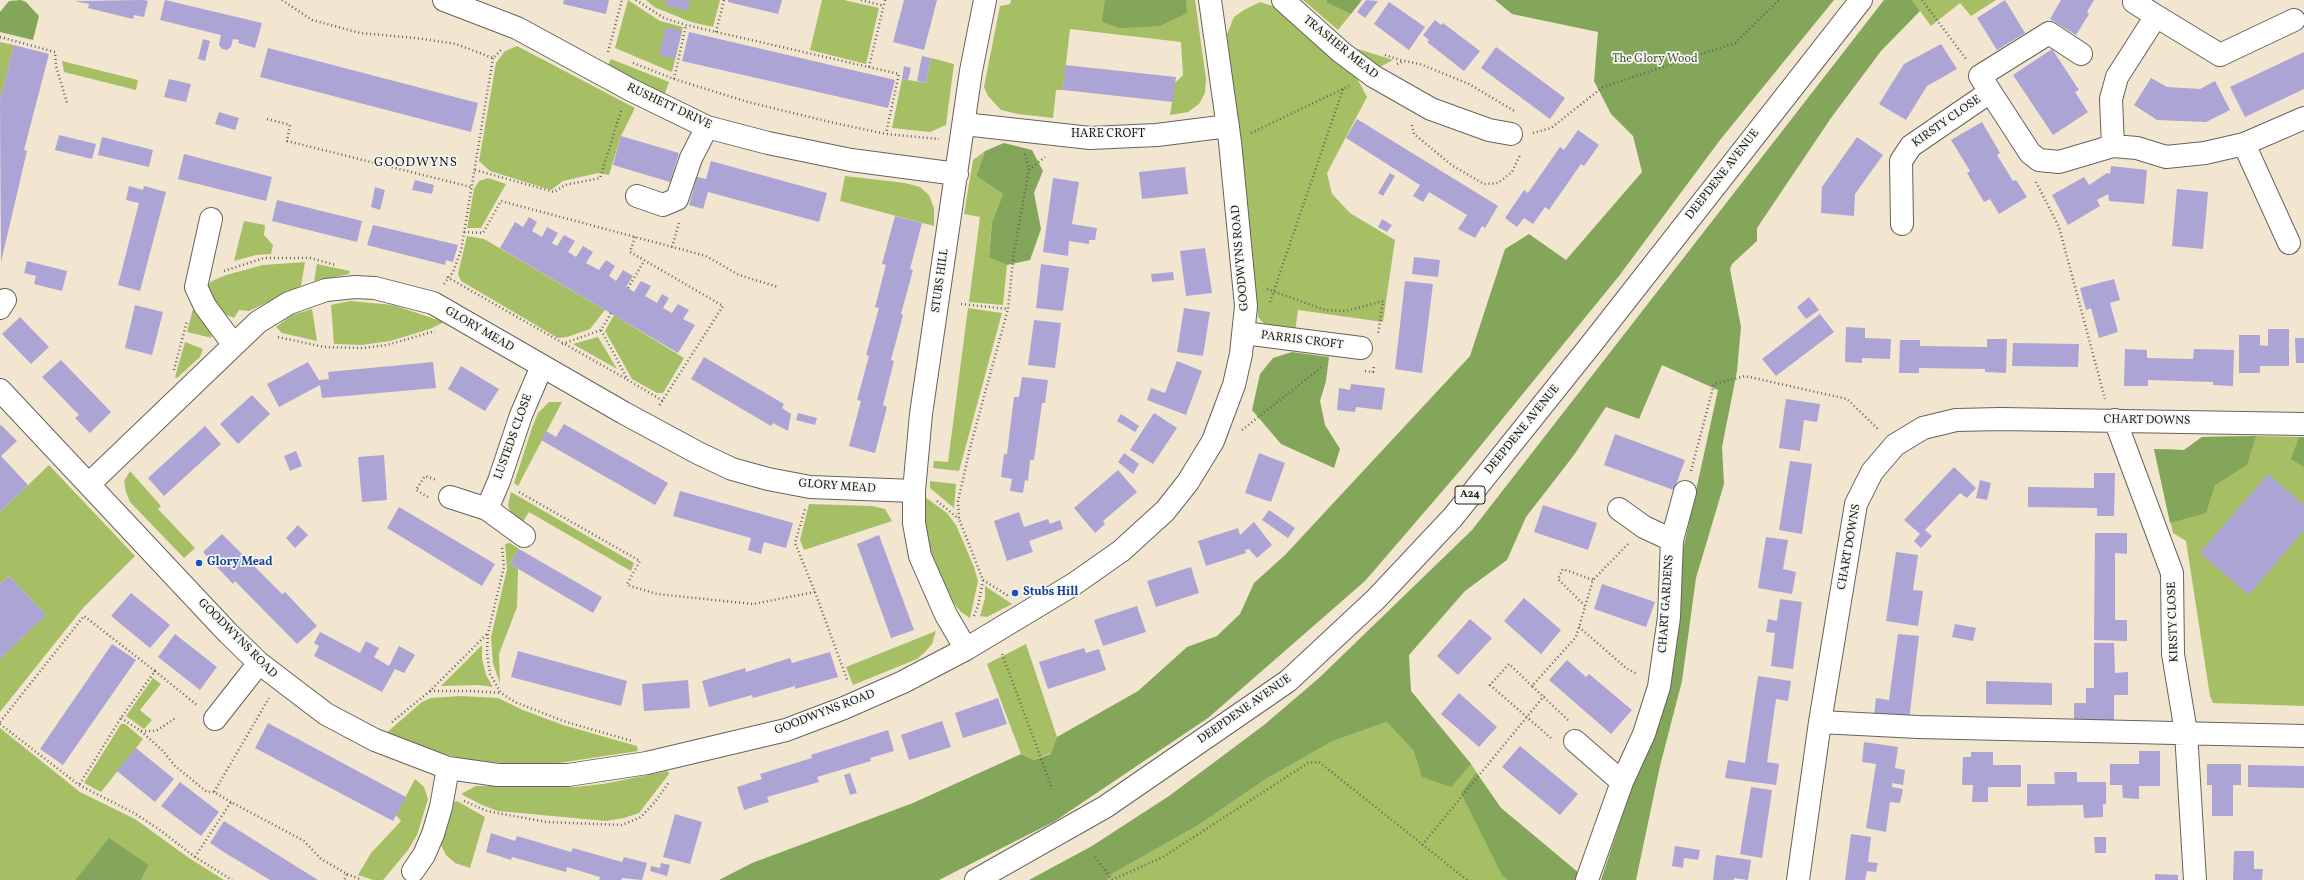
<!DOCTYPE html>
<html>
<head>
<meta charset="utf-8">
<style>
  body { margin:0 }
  canvas { display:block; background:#f2e6d0 }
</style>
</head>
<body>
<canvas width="2304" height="880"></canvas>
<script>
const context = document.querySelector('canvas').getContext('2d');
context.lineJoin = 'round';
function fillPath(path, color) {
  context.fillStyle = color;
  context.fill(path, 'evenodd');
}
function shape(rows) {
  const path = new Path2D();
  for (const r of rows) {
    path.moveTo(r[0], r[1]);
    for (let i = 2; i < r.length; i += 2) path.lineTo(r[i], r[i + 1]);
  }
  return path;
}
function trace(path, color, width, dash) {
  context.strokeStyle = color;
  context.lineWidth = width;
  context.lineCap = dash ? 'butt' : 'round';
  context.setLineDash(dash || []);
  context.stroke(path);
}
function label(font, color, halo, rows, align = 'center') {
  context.font = font + ' Vollkorn,serif';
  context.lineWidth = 3.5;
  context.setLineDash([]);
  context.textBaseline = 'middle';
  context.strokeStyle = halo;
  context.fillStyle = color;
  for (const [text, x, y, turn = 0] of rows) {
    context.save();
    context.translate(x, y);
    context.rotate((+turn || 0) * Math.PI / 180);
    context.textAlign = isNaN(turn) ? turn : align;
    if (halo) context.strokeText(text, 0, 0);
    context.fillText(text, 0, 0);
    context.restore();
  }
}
const green = shape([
  [628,0,660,21,683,27,672,72,615,48],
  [646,0,720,0,713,27,691,22,654,7],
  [822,0,844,0,879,8,866,64,810,50],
  [1011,0,1195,0,1206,79,1205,93,1199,104,1188,112,1170,115,1175,83,1183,75,1181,42,1070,29,1063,90,1056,90,1053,118,1018,114,1001,110,988,96,984,87,1000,6,1010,4],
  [1303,0,1327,0,1327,3,1351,14,1338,30],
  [1912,0,1996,0,1971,16,1960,3,1931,26],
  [1260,2,1276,7,1354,73,1367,97,1327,173,1332,194,1350,213,1395,240,1383,322,1298,310,1295,332,1268,328,1258,317,1251,238,1227,34,1234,17,1244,10],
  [0,42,14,45,0,100],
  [517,46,635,108,621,136,609,175,598,173,563,181,551,190,490,171,479,161,496,63,505,51],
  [1358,49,1393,60,1376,69,1351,50],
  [931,58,954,64,946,125,930,132,892,128,902,79,926,83],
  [611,59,669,82,664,96,608,65],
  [62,61,138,80,136,90,64,72],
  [985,151,976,176,1003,194,992,222,989,256,1007,265,1003,305,969,302,980,217,964,214,973,160],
  [845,176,905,183,920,187,929,195,934,208,934,226,840,201],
  [488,178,506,184,481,228,467,228,474,189,479,181],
  [244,221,265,225,264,235,273,245,271,254,256,255,234,261],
  [467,236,484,239,605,310,590,329,567,337,558,338,461,281,458,274],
  [305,262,301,286,249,311,239,310,234,318,220,312,206,287,212,281,226,275,263,265],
  [317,264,350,271,349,274,314,281],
  [350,301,393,305,444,322,430,329,390,341,362,345,334,344,331,305],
  [198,308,207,323,212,338,187,332,193,309],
  [968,308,1002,313,959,471,933,468,934,461,948,462],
  [312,309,317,341,282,333,276,327,292,315],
  [614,315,684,358,663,393,657,393,632,379,605,331],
  [598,337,617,369,573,344],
  [185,342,203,349,200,357,177,378,175,377],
  [549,402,562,402,518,486,514,483,532,428,538,413],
  [2256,436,2304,437,2304,706,2213,703,2210,696,2186,541,2173,533,2154,449,2184,450,2202,437],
  [49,465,135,556,83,608,0,712,0,659,46,615,9,576,0,584,0,512],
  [130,471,161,506,158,509,195,548,184,558,130,502,126,492,124,481],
  [930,481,956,484,954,508,930,488],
  [511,492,634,563,631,571,529,512,521,525,512,518,508,505],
  [925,497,947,513,956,525,974,567,978,581,970,618,961,612,952,601,932,555,925,526],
  [809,504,872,506,885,509,892,521,804,550,800,540],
  [510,543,519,549,510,564,518,569,517,607,499,654,500,684,493,663,491,637,507,569,505,544],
  [985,586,1012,604,987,617,980,616,985,598],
  [936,631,932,644,925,652,917,659,853,685,846,667],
  [1026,644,1057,737,1050,753,1034,760,1021,754,987,664],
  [482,645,482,659,486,675,493,687,479,685,441,686],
  [153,678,161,684,140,710,152,720,144,729,126,716],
  [1411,691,1471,764,1501,808,1580,874,1577,880,1107,880,1110,875,1197,826,1266,779,1333,741,1387,722],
  [461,696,498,698,523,710,563,725,637,746,638,751,558,763,520,765,465,759,424,749,385,734,422,702,431,698],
  [121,724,125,724,143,739,101,792,84,783],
  [0,728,80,792,135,819,189,858,224,880,141,880,149,865,109,839,75,880,0,880],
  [668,771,669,774,639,813,624,818,606,821,498,811,482,805,461,794,476,786,575,787,603,784],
  [415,779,424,787,428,799,417,835,408,850,383,880,373,880,358,875,371,853,401,821,396,815],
  [457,801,485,817,470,868,455,863,446,855,441,845,441,834,453,802]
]);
const forest = shape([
  [21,0,26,2,39,16,33,40,0,32,0,12,9,1],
  [1105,0,1186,0,1187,13,1160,26,1120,28,1102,22],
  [1327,0,1362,0,1351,14,1327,3],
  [1495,0,1834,0,1720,140,1619,276,1464,466,1365,581,1208,718,1055,821,939,880,719,880,752,863,913,803,1021,754,1034,760,1050,754,1057,737,1138,691,1187,647,1217,636,1240,614,1254,583,1285,555,1470,356,1505,249,1529,234,1566,260,1642,172,1633,136,1611,114,1594,81,1598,32,1512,14],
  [1884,0,1912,0,1920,11,1881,51,1831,118,1757,228,1757,241,1732,264,1730,269,1741,327,1737,371,1722,447,1724,484,1696,578,1682,681,1660,766,1636,880,1601,880,1668,678,1681,559,1718,390,1662,365,1639,419,1606,407,1574,455,1526,517,1507,560,1465,591,1409,655,1411,691,1471,764,1451,787,1422,777,1414,751,1387,722,1333,741,1266,779,1197,826,1110,875,1107,880,1029,880,1092,846,1169,796,1264,725,1319,678,1472,530],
  [1004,143,1032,150,1043,171,1034,193,1041,229,1030,260,1007,265,989,257,992,222,1003,194,976,176,985,151],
  [1292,352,1329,357,1326,381,1320,401,1325,425,1340,449,1334,468,1281,444,1252,410,1260,374,1273,358],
  [2256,436,2247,465,2215,485,2206,513,2170,523,2154,449,2184,450,2202,437],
  [2299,437,2304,437,2304,467,2291,459],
  [1476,773,1501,808,1580,874,1577,880,1508,880,1502,875,1461,793],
  [109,838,149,865,141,880,75,880]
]);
const building = shape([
  [143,0,148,1,144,17,134,15,133,19,88,8,89,4,75,1],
  [165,0,262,23,255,48,238,43,239,40,233,39,231,47,227,50,222,49,219,45,221,35,160,20],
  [564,0,609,0,606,14,563,4],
  [667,0,690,0,687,11,665,5],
  [728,0,782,0,778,14,728,2],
  [904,0,937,0,924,50,893,42],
  [1366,0,1378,1,1365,18,1357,12],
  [2005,0,2025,33,1997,50,1977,18],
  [2061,0,2094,0,2087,12,2089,14,2076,35,2050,19],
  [1389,2,1425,27,1409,50,1374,24],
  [1435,20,1441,25,1443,23,1480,51,1464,71,1427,42,1429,40,1423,35],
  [666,27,682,31,675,59,659,55],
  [689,32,895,80,888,108,682,61],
  [203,39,210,41,205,61,198,59],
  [1941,44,1957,69,1927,86,1906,120,1879,104,1904,64],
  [14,45,49,54,24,150,27,151,1,262,0,100],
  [1496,47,1565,98,1550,119,1481,68],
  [268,48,478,103,471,132,260,77],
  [2052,49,2079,90,2075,92,2088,112,2053,135,2013,75],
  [2304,52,2304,89,2245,117,2230,87],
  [922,56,931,58,926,83,917,81],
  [1065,65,1176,77,1173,102,1063,90],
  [904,66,911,68,908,80,902,79],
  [2151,78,2167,87,2200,89,2215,81,2230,110,2206,122,2157,120,2134,105],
  [169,79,191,84,186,102,164,97],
  [219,112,239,118,235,130,215,124],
  [1357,119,1498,206,1485,228,1482,226,1475,238,1458,229,1467,215,1429,192,1423,202,1413,196,1420,185,1346,138],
  [1982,122,2000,153,1997,155,2013,181,2016,180,2027,197,1999,214,1990,199,1984,202,1967,173,1970,171,1951,140],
  [1578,130,1599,145,1584,166,1581,164,1549,210,1545,207,1533,224,1524,218,1517,227,1505,218,1524,190,1528,193,1560,147,1564,150],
  [59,135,96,144,92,159,55,150],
  [621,136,679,153,670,182,613,165],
  [102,137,153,150,149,167,98,155],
  [1857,137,1883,155,1855,194,1854,216,1821,213,1822,187],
  [184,154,272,177,266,201,178,179],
  [711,161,827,193,819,222,708,192,703,209,689,205,697,177,706,179],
  [2111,166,2147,170,2144,204,2109,201,2108,194,2097,200,2100,206,2068,225,2052,195,2084,177,2089,185,2107,173,2110,174],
  [1185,167,1188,194,1142,199,1139,172],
  [1390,173,1395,176,1383,196,1378,193],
  [1053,178,1079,182,1072,224,1097,228,1095,240,1089,240,1089,244,1069,241,1068,256,1043,252],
  [415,180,434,185,432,194,412,190],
  [129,186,143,190,144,186,166,192,140,291,118,285,139,203,126,200],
  [375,187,385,190,380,210,371,207],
  [2177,189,2208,192,2203,249,2172,246],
  [277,200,362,221,357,242,272,221],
  [895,216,922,223,910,269,913,270,901,314,903,315,891,360,894,361,883,405,887,407,875,453,849,446,861,401,857,400,869,356,866,355,879,308,875,307,886,265,882,264],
  [529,217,537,222,532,231,542,237,547,227,558,233,552,243,557,246,564,235,575,241,568,252,576,257,583,246,593,252,586,263,599,270,606,260,615,266,609,276,616,281,623,270,633,276,626,287,634,292,641,281,651,286,645,296,657,303,662,294,669,298,663,308,672,313,678,304,689,310,683,319,695,325,678,353,500,248,515,222,523,227],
  [1382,219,1392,225,1387,232,1378,227],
  [373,225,458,245,453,262,446,260,445,265,367,245],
  [1205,248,1212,293,1186,296,1180,251],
  [1414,257,1440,260,1438,277,1412,274],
  [27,261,67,271,62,291,34,284,36,276,24,273],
  [1041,264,1069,268,1063,311,1036,308],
  [1173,272,1174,280,1152,282,1151,274],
  [2114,279,2120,300,2110,303,2118,332,2099,338,2091,308,2086,310,2080,288],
  [1405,281,1433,284,1422,373,1395,369],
  [1809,297,1819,310,1806,319,1797,307],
  [135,305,163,312,152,355,125,348],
  [1184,308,1210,312,1203,356,1177,352],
  [1820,314,1834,332,1776,376,1762,359],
  [20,317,49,347,31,364,2,334],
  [1034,320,1061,323,1055,368,1028,365],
  [1846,327,1865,328,1865,338,1891,339,1890,359,1862,358,1862,363,1845,362],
  [2268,329,2289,329,2289,366,2260,366,2260,373,2239,373,2239,335,2260,335,2260,345,2268,346],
  [2295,338,2304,338,2304,363,2296,363],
  [1987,339,2007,339,2006,373,1985,372,1985,369,1919,368,1919,373,1899,373,1900,340,1920,340,1920,346,1987,347],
  [2013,343,2079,344,2078,367,2012,366],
  [2125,349,2147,350,2147,358,2193,359,2194,349,2234,350,2233,386,2213,385,2213,382,2148,380,2148,386,2124,386],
  [704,357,784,404,782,408,791,414,788,431,773,423,771,426,691,379],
  [61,360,111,412,90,433,75,418,79,415,42,377],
  [1177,361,1202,371,1186,415,1147,400,1151,388,1165,393],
  [308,362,319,380,329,379,328,372,433,362,436,388,322,398,320,385,279,407,267,384],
  [461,366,499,389,485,411,448,389],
  [1022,377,1048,380,1045,403,1042,403,1034,460,1030,460,1028,481,1025,480,1023,493,1010,491,1012,479,1001,477,1004,454,1007,454,1014,397,1019,397],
  [1351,384,1385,388,1382,410,1356,407,1355,412,1337,410,1339,388,1350,390],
  [252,395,270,414,238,444,220,424],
  [1786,399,1820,404,1817,422,1804,420,1800,451,1779,448],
  [798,413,817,418,815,425,796,420],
  [1154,413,1177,428,1153,464,1130,450],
  [1121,414,1139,426,1135,432,1117,421],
  [564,424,668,483,655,505,541,440,546,431,556,437],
  [1,425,17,441,1,456,28,485,0,512,0,426],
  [205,426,221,444,164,496,148,478],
  [1615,434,1685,460,1674,490,1604,465],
  [296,451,302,466,290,471,284,456],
  [1124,453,1139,464,1133,474,1118,462],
  [1259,453,1285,463,1271,502,1245,493],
  [384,455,387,500,362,502,358,457],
  [1790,461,1812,464,1802,534,1779,530],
  [1954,467,1976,488,1967,498,1960,493,1925,530,1932,536,1921,548,1914,541,1920,534,1904,520],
  [1118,470,1137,492,1103,521,1105,524,1095,533,1074,508],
  [2094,473,2115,473,2114,516,2097,516,2097,508,2028,507,2028,487,2094,488],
  [2268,474,2304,505,2304,530,2249,595,2200,553],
  [1980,480,1991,483,1987,500,1976,498],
  [680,491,793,523,786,548,764,542,761,554,748,550,751,538,673,516],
  [1543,505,1597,523,1588,550,1534,532],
  [399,507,495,564,482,586,387,528],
  [1269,510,1295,528,1288,538,1262,520],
  [1019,512,1024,527,1048,519,1050,524,1060,520,1063,529,1029,541,1033,552,1007,561,994,521],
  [1254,522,1272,545,1257,558,1249,549,1245,550,1246,553,1206,566,1198,541,1238,528,1240,535],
  [298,525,308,535,295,548,286,538],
  [2095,533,2127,533,2127,554,2115,553,2115,620,2127,620,2127,641,2094,640],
  [222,534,282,594,285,592,317,626,297,644,235,581,233,584,203,552],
  [879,535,914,630,891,638,857,544],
  [1766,537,1788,540,1783,569,1796,572,1792,594,1758,588],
  [519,549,602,597,593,613,510,564],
  [1896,552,1918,555,1913,590,1923,591,1918,626,1886,621],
  [1191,567,1199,593,1156,607,1147,581],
  [9,576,46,615,0,659,0,584],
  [1602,584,1655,602,1646,627,1594,609],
  [131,593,170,625,150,648,111,616],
  [1524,598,1561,630,1541,654,1504,621],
  [1780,599,1802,602,1793,669,1771,666,1775,633,1766,632,1768,619,1777,621],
  [1137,606,1146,632,1103,646,1094,620],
  [1470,619,1492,638,1458,675,1437,656],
  [1955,624,1976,628,1973,641,1952,637],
  [320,632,360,653,366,641,379,648,374,657,389,666,399,646,415,655,404,673,395,669,382,692,314,656,319,646,314,643],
  [175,634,217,667,200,690,158,657],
  [1898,634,1919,636,1909,720,1874,716,1876,698,1889,700],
  [2094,643,2114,643,2115,673,2128,672,2128,695,2114,695,2114,725,2074,721,2074,703,2086,703,2086,688,2094,688],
  [112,644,136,660,63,765,40,749],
  [1084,648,1086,653,1099,649,1106,670,1048,689,1039,662],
  [518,651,627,681,621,706,511,677],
  [830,652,838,677,795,689,795,686,753,698,752,695,709,707,702,681,745,668,746,672,790,658,792,663],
  [1567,660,1586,677,1589,674,1632,710,1611,734,1549,680],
  [1758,676,1791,681,1788,701,1776,699,1767,762,1779,764,1776,785,1725,778,1728,760,1745,763],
  [688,680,690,708,644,711,642,684],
  [1986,681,2052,683,2052,705,1986,704],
  [1459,693,1497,727,1479,747,1441,714],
  [998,698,1007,724,963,738,955,713],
  [942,721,951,747,909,760,901,735],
  [268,723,406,797,393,821,255,748],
  [888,730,894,751,870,758,871,761,817,777,819,782,767,797,769,802,744,810,737,787,762,779,760,774,812,758,811,755],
  [1864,742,1898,747,1895,768,1905,770,1903,785,1892,783,1892,787,1903,789,1900,803,1890,802,1886,832,1866,828,1876,764,1862,762],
  [1520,746,1578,794,1560,815,1502,767],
  [136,748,174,779,155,802,117,771],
  [2139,751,2160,751,2160,786,2139,786,2139,799,2123,798,2122,785,2110,785,2110,764,2139,764],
  [1971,752,1993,752,1993,765,2021,765,2021,787,1988,787,1988,802,1972,802,1973,785,1962,785,1963,757,1971,757],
  [2207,764,2241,764,2241,785,2233,785,2233,816,2212,816,2212,785,2207,785],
  [2248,765,2304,766,2304,788,2248,787],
  [2054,772,2077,772,2077,782,2106,782,2106,804,2103,804,2103,817,2084,818,2083,805,2027,806,2027,784,2055,784],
  [850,773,857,793,850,795,844,775],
  [180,782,219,812,201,836,161,806],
  [1751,787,1772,790,1762,858,1740,854],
  [675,814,702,822,690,864,663,857],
  [224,821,278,855,318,880,270,880,227,854,210,843],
  [491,833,515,841,517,836,571,852,573,848,622,862,624,857,647,863,642,880,622,878,621,880,599,880,600,877,567,867,566,872,512,857,511,860,486,852],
  [1851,834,1871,837,1868,862,1878,863,1876,872,1867,871,1865,880,1845,880],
  [2094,837,2106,837,2106,853,2095,853],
  [1675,846,1700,850,1698,860,1684,858,1683,868,1672,866],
  [2234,851,2254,851,2254,869,2263,869,2262,880,2233,880],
  [1716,855,1751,860,1748,880,1734,878,1734,880,1713,880],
  [661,863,670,865,667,876,650,871,651,866,660,868],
  [2155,874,2178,875,2178,880,2155,880]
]);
const path = shape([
  [282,0,312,20,360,33,416,38,456,44,493,58,503,48],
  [636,0,664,18,686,25,899,74,886,133],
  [861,0,884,6],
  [1922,0,1966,59],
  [716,32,724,0],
  [0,37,55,52,56,66,67,103],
  [608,52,622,0],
  [1385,55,1403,61],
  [633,63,674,79,748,102,830,122,886,134,939,139],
  [1397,64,1404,61,1420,64,1469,84,1516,112],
  [869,67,885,0],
  [674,79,686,25],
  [267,119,290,125,287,141,471,187],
  [1412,125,1414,134,1453,166,1484,184,1498,183,1512,172,1520,155],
  [1251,133,1349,86],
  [1533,133,1551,128,1603,87,1735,43,1779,0],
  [1025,154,1029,170],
  [475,170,554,192,565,185,600,178,621,111],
  [2036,182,2059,227,2105,399],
  [464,232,483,233,501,201,706,256,739,275,778,287],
  [635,237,630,252,723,306,659,406],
  [672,247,679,223],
  [224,271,264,258,310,258,336,265],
  [447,277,628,380],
  [444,284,453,272,461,251,493,58],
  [628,288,644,261],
  [1267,289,1325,310,1346,311,1383,301,1378,334],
  [1270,302,1343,89],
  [961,304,1008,309],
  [611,313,601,330,628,380,663,401],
  [278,337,324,347,362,348,387,345,435,331],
  [562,344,601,330],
  [174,370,187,321],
  [1365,371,1373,372,1374,366],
  [1242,430,1323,366],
  [1691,471,1714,384,1745,376,1847,399,1879,430],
  [519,492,640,561,627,584,630,586,657,594,753,604,815,592,795,543,805,509],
  [428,497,416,490,425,476,437,480],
  [937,501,959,519],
  [502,548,504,567,488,633,487,653,490,674,501,693,517,703,566,722,632,741],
  [983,580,1010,597],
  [815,592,848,682],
  [1585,606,1558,579,1563,569,1593,580],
  [974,616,978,606,983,580,959,519,958,501,971,444,1008,309,1014,252,1029,170,1045,157],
  [1579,627,1626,668,1637,674],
  [1002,654,1052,788],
  [155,671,198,706],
  [1532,686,1509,664,1490,685,1552,739],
  [430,691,470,691,501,693],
  [121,718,141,731,156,731,177,717],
  [1568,720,1532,686,1576,637,1593,580,1628,544],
  [0,722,84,616,155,671,121,718,79,785],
  [392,722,430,691,488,633],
  [0,724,79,785,134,813,160,830,195,857,232,880],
  [141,731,163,751,175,766,207,792,214,792],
  [464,801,487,811,546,822,622,825,641,817,655,802,669,782],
  [231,802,214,792,269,698],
  [1422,845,1544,696],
  [195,857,231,802,304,841,321,859,347,874,344,880],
  [1095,857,1112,880],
  [347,874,362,880],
  [1112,880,1163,857,1308,763,1319,762,1467,880]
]);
const minor = shape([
  [444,0,517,28,631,90,707,127,768,143,851,160,957,174],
  [1283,0,1341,52,1373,76,1431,109,1489,130,1511,134],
  [2156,16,2220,55,2294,20],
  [2081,54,2049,33,1980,76,2030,153,2039,160,2059,162,2113,146,2137,148,2166,157,2205,153,2244,144,2304,118],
  [964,124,1090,138,1157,135,1228,126],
  [2244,144,2289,243],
  [2113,146,2111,99,2117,77,2156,16,2134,2,2136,0],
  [637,196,663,205,677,199,691,158,707,127],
  [211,219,196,287,205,306,233,344],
  [1902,224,1901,161,1911,146,1990,92],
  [0,308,5,300],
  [1244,333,1361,348],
  [0,390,228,633,259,663,326,714,375,740,448,768,498,775,568,775,647,763,786,730,844,708,903,682,966,649,1074,584,1121,551,1165,511,1188,482,1213,441,1234,385,1241,354,1246,306,1230,142,1210,0],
  [2115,420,2172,573,2173,654,2186,732,2195,880],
  [89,484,258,322,289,303,326,290,355,287,375,288,433,303,624,413,698,453,732,469,768,479,810,487,914,491],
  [450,497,487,509,524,536],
  [487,509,499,481,521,415,542,366],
  [1619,509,1644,527,1672,540],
  [966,649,946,615,920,556,914,523,914,491,921,414,971,71,985,0],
  [215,719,259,663],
  [1820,722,1918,727,2304,736],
  [1575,741,1622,782],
  [413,871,424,855,433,834,441,807,448,768],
  [1587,880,1622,782,1644,734,1659,687,1669,617,1672,540,1685,492],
  [1798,880,1820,722,1856,504,1872,472,1895,445,1923,428,1956,420,2001,419,2304,424]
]);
const highway = shape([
  [976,880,1105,807,1288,681,1376,599,1453,517,1593,342,1861,0]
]);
const markers = [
  [199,563,4,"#1a4fb4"],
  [1015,593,4,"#1a4fb4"]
];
const shields = [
  [1470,495,30]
];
const shieldNames = [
  ["A24",1470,495]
];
const streetNames = [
  ["TRASHER MEAD",1340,48,39],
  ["RUSHETT DRIVE",669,107,25],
  ["KIRSTY CLOSE",1947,122,-35],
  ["HARE CROFT",1108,135],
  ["DEEPDENE AVENUE",1723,175,-52],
  ["GOODWYNS ROAD",1241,258,-95],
  ["STUBS HILL",941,281,-82],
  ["GLORY MEAD",479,330,30],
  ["PARRIS CROFT",1302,341,7],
  ["CHART DOWNS",2147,421,1],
  ["DEEPDENE AVENUE",1523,430,-51],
  ["LUSTEDS CLOSE",514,437,-70],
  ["GLORY MEAD",837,487,4],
  ["CHART DOWNS",1850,547,-80],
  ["CHART GARDENS",1667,604,-86],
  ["KIRSTY CLOSE",2174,622,-92],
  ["GOODWYNS ROAD",237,639,45],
  ["DEEPDENE AVENUE",1245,710,-35],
  ["GOODWYNS ROAD",825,713,-21]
];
const parkNames = [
  ["The Glory Wood",1655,60]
];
const transitNames = [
  ["Glory Mead",207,563],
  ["Stubs Hill",1023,593]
];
const neighbourhoodNames = [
  ["GOODWYNS",416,164]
];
fillPath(green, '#a6bf65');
fillPath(forest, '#84a65a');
fillPath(building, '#aca4d4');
trace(minor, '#67635b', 24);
trace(highway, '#67635b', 24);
trace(path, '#67635b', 2.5, [1, 3]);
trace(minor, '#fff', 22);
trace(highway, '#fff', 22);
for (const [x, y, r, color] of markers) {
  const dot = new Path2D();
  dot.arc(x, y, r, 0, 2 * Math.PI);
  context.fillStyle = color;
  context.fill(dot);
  trace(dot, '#f6f6f2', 1.5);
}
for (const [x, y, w] of shields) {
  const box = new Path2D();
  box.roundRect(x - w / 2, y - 9, w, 18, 3);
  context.fillStyle = '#f6f6f2';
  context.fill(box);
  trace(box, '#1c1c1c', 1);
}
label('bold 11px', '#1c1c1c', null, shieldNames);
label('12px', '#1c1c1c', '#f6f6f2', streetNames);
label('12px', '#4c5536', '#f6f6f2', parkNames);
label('bold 12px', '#164399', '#f6f6f2', transitNames, 'left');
context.letterSpacing = '1px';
label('13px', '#1c1c1c', '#f6f6f2', neighbourhoodNames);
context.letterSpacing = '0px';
</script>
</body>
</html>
